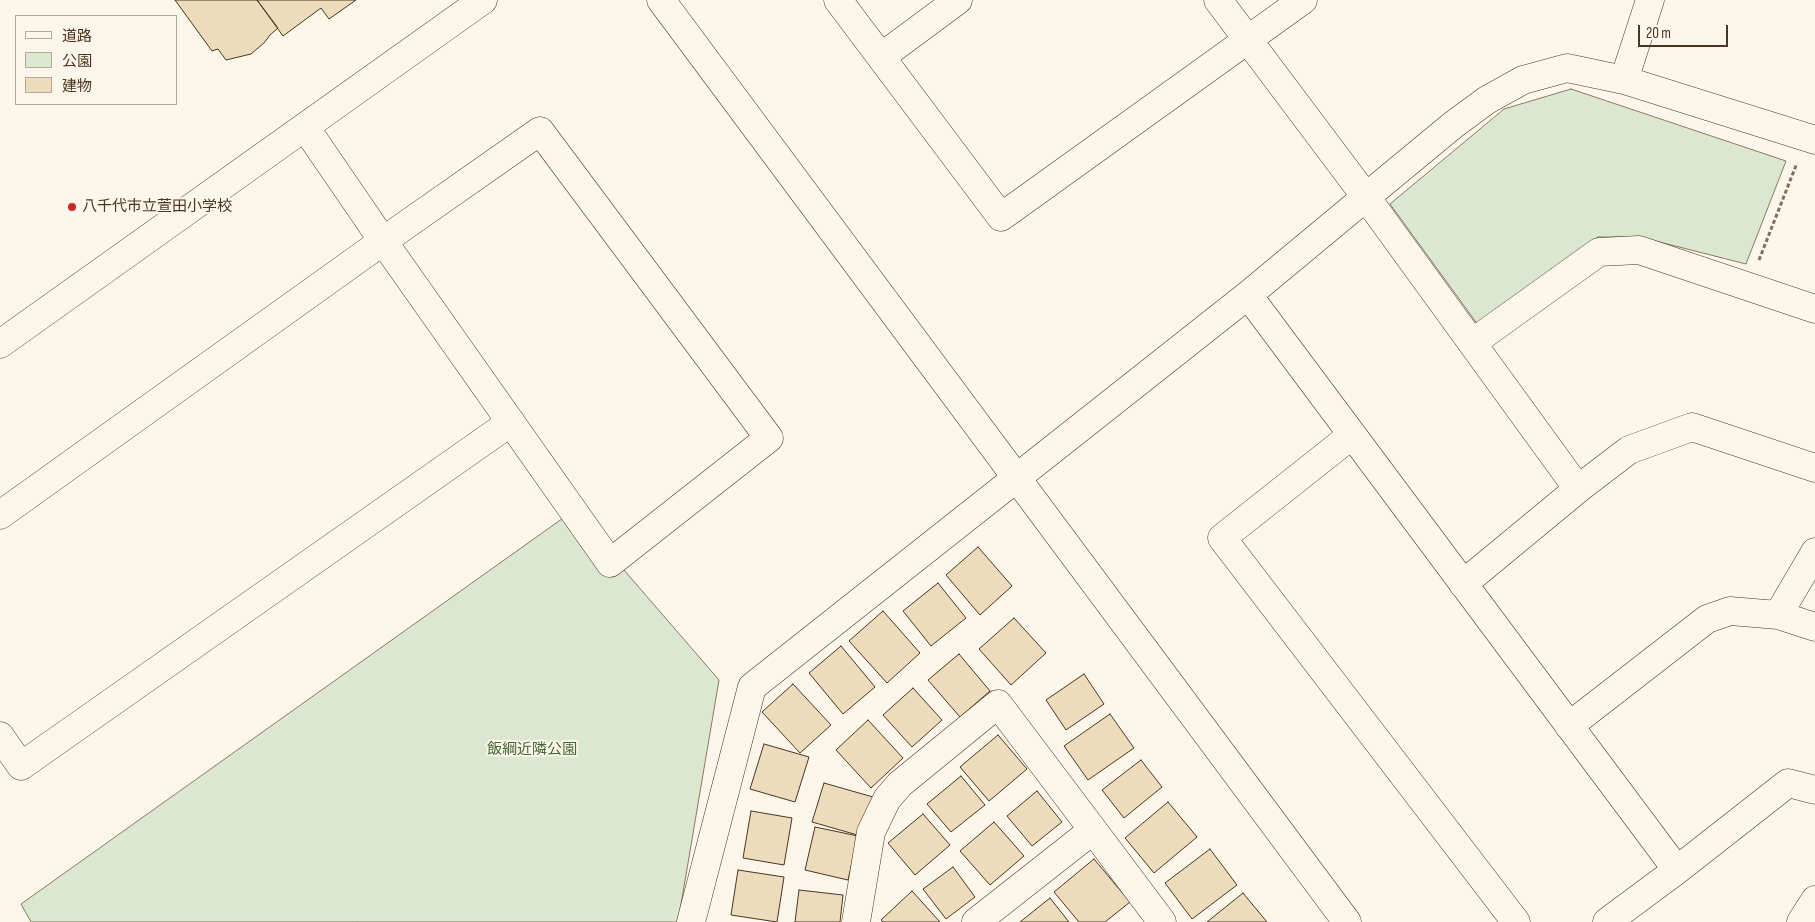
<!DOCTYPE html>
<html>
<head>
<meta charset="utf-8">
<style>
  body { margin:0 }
  #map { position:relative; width:1815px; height:922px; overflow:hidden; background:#fbf6e9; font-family:"Sofia Sans Condensed","Noto Sans JP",sans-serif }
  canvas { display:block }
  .legend { position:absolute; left:15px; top:15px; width:162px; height:90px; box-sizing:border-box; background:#fbf6e9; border:1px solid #b4a999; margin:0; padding:6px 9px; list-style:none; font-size:15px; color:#4a3520 }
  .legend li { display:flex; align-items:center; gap:10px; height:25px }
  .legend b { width:25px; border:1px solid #b4a999 }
  .scale { position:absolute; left:1638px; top:25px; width:90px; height:22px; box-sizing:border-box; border:2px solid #4a3520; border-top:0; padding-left:6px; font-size:15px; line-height:18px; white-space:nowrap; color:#4a3520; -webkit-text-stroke:4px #fbf6e9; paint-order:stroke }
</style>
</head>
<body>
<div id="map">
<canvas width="1815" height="922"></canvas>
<ul class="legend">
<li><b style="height:6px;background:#fbf6e9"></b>道路</li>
<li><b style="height:14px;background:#dce7d0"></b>公園</li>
<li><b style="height:14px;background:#ecdcbc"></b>建物</li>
</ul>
<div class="scale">20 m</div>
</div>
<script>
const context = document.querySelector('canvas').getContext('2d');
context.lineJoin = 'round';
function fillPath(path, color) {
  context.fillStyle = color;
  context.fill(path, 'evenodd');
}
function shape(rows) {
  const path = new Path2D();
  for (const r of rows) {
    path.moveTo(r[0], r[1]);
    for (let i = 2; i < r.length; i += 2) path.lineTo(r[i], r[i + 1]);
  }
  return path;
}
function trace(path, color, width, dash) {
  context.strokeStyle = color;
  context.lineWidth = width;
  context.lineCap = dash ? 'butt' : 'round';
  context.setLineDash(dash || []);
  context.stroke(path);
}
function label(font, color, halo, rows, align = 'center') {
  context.font = font + ' "Sofia Sans Condensed","Noto Sans JP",sans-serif';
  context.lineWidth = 4;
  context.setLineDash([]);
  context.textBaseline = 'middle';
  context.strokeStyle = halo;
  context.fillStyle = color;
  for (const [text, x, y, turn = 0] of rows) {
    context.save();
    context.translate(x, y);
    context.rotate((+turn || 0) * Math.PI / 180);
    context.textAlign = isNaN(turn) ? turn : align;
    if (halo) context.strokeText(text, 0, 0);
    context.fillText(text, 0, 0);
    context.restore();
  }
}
const green = shape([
  [1571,89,1786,161,1746,264,1640,237,1598,237,1478,325,1390,204,1504,109,1571,89],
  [573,511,719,680,678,922,31,922,21,904,573,511]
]);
const building = shape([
  [175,0,257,0,278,28,270,35,264,43,251,54,226,60,218,49,212,51,175,0],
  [257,0,356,0,329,19,321,8,283,36,257,0],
  [978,547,1012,586,980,615,946,575,978,547],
  [938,583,966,618,931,646,903,611,938,583],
  [883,611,920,653,887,683,849,641,883,611],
  [1014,618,1046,653,1011,685,979,649,1014,618],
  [841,646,875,687,843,714,809,673,841,646],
  [959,654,990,691,960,717,928,680,959,654],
  [1084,674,1104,704,1066,730,1046,700,1084,674],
  [793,684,831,725,800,753,762,712,793,684],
  [913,688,942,720,912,747,883,715,913,688],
  [1110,714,1134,748,1088,780,1064,746,1110,714],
  [868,720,903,758,871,788,836,750,868,720],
  [998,735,1027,769,989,801,960,767,998,735],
  [764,744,809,757,795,802,750,789,764,744],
  [1141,760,1162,787,1124,818,1102,790,1141,760],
  [961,776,985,805,951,832,927,804,961,776],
  [824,783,873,797,861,836,812,822,824,783],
  [1037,791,1062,822,1032,846,1007,816,1037,791],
  [1168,802,1197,837,1154,873,1125,838,1168,802],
  [751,811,792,818,784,865,743,858,751,811],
  [923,814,950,845,915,875,888,843,923,814],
  [994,822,1024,856,990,885,960,851,994,822],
  [815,827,858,836,848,880,805,870,815,827],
  [1210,849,1237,885,1192,919,1165,883,1210,849],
  [1094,859,1130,902,1105,922,1079,922,1054,892,1094,859],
  [953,867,975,897,946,919,923,889,953,867],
  [738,870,784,877,777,922,731,915,738,870],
  [799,890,843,895,840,922,795,922,799,890],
  [912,891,940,922,883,922,881,920,912,891],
  [1243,893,1267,922,1207,922,1243,893],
  [1050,898,1069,922,1020,922,1050,898]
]);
const path = shape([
  [1759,260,1797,163]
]);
const minor = shape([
  [838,0,1001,217,1303,0],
  [1218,0,1366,197,1578,489,1463,584],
  [881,57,958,0],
  [1624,80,1650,0],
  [1248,295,1677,870],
  [1472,343,1599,252,1639,250,1815,309],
  [1352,435,1222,538,1516,922],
  [1578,489,1629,450,1692,427,1815,468],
  [0,515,383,241,540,131,769,438,610,563,383,241,305,127],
  [1778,615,1815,552],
  [1569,726,1707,619,1730,611,1778,615,1815,627],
  [0,736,21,766,511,422],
  [691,922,752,687,1248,295,1366,197,1453,125,1487,100,1523,80,1567,68,1624,80,1815,140],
  [856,922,871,832,887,799,900,784,998,704,1093,830],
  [976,922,1093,830,1162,922],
  [1607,922,1677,870,1788,783,1815,790],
  [1801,922,1815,900]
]);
const tertiary = shape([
  [661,0,1347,922],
  [0,344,483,0]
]);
const markers = [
  [72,207,5,"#c62828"]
];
const poiNames = [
  ["八千代市立萱田小学校",82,207]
];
const parkNames = [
  ["飯綱近隣公園",532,750]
];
fillPath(green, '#dce7d0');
trace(green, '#887966', 1);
fillPath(building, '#ecdcbc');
trace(building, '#4a3520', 1);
trace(minor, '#4a3520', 29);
trace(tertiary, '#4a3520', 29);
trace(path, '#7f6f5c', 3, [4, 2.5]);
trace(minor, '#fbf6e9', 28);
trace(tertiary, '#fbf6e9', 28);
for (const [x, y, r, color] of markers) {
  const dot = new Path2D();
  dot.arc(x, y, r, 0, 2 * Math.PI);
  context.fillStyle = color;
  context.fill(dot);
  trace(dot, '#fbf6e9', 2);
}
label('15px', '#4a3520', '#fbf6e9', poiNames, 'left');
label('15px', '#436837', '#fbf6e9', parkNames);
</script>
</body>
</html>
